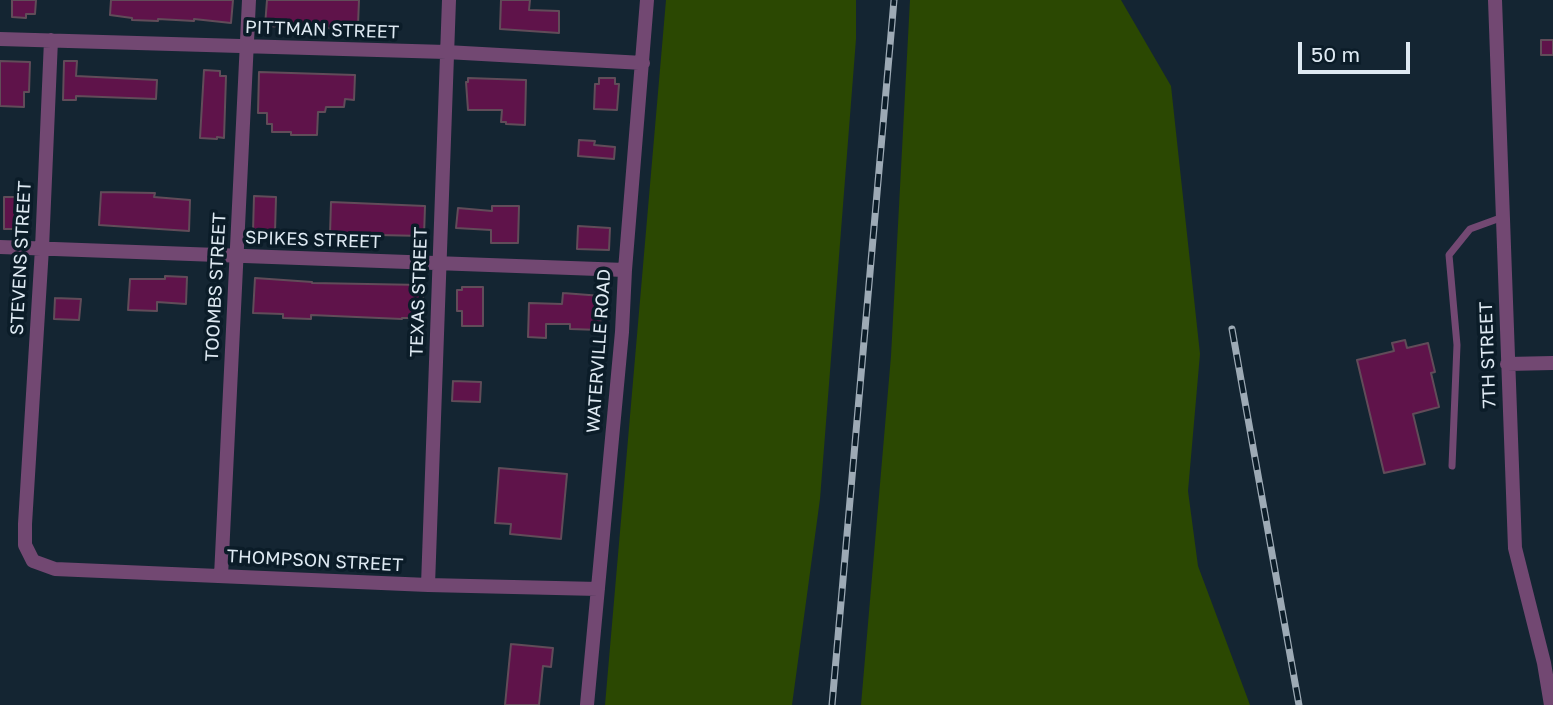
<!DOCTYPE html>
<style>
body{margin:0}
#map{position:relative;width:1553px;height:705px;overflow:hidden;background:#142532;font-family:"Golos Text",sans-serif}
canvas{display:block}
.scale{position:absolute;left:1298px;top:42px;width:112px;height:32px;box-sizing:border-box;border:4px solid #dee9f2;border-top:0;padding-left:9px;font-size:21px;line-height:24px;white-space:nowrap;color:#dee9f2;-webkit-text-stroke:5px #0b1c28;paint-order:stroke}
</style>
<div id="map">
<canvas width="1553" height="705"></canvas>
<div class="scale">50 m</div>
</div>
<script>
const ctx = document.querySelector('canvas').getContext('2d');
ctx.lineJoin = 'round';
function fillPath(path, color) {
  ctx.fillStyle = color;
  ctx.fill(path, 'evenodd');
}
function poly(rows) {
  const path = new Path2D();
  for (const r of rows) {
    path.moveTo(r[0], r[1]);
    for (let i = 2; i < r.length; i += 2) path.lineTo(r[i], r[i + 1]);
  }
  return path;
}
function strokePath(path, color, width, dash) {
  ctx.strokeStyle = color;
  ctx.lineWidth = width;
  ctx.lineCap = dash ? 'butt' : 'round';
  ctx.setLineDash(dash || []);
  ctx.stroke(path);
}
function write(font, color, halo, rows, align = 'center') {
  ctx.font = font + ' "Golos Text",sans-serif';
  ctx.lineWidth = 7;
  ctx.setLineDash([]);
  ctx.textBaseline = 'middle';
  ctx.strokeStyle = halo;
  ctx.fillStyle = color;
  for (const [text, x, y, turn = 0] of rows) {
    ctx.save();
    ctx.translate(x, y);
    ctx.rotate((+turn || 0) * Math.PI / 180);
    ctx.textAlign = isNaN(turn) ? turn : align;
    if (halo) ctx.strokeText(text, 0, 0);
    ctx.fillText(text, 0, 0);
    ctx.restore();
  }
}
fillPath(poly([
 [666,0,856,0,856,39,820,499,792,705,605,705],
 [910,0,1121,0,1171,86,1200,354,1188,491,1198,566,1250,705,861,705,891,356]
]), '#2b4802');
const building = poly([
 [12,0,36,0,35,14,26,14,26,18,12,17,12,0],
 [111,0,233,0,231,23,194,19,194,21,158,19,158,21,132,20,132,18,110,15,111,0],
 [267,0,359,0,358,25,354,25,353,30,290,25,290,27,265,26,267,0],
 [501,0,530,0,529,10,559,11,559,33,500,29,501,0],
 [1541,40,1553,40,1553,55,1541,55,1541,40],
 [0,61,30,62,29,92,24,92,24,107,0,106,0,61],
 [64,61,77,61,76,76,157,80,156,99,76,96,76,100,63,100,64,61],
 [204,70,220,71,220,76,226,76,224,138,217,137,217,139,200,138,204,70],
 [259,72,355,75,354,100,345,99,344,107,326,107,325,112,318,112,317,135,291,135,291,132,272,132,272,124,267,124,267,113,258,113,259,72],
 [468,78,526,80,525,125,506,124,506,122,501,122,502,110,468,110,466,82,468,82,468,78],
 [599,78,615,78,615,84,619,84,617,110,594,109,595,84,599,84,599,78],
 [579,140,595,141,594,145,615,147,614,159,578,156,579,140],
 [101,192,155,193,154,197,190,200,189,231,99,225,101,192],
 [254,196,276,197,275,232,253,232,254,196],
 [4,197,25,197,25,229,4,229,4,197],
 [331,202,425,206,424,236,330,234,331,202],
 [492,206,519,206,518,243,491,243,491,230,456,228,458,208,492,211,492,206],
 [578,226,610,228,609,250,577,249,578,226],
 [165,276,187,277,186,304,157,302,157,311,128,310,130,279,165,279,165,276],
 [255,278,312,282,312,283,423,285,423,318,402,318,402,319,311,315,311,319,283,318,283,314,253,313,255,278],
 [462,287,483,287,483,326,462,326,462,311,457,311,457,290,462,290,462,287],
 [563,293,602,296,600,330,570,329,570,324,546,324,546,338,528,337,529,303,562,304,563,293],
 [55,298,81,299,79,320,54,319,55,298],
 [1405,340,1407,348,1428,343,1435,372,1431,373,1439,407,1413,414,1425,464,1384,473,1357,360,1394,351,1392,343,1405,340],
 [453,381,481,382,480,402,452,401,453,381],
 [499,468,567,474,561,539,510,534,511,524,495,523,499,468],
 [511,644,553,648,551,667,543,666,539,705,505,705,511,644]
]);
fillPath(building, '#5f134a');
strokePath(building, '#614c59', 2);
strokePath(poly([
 [1452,466,1457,345,1449,255,1470,229,1503,217]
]), '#724872', 7);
strokePath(poly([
 [1495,0,1515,548,1544,663,1551,705],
 [0,39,446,52,643,63],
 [51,40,42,248,25,524,25,545,33,561,55,569,428,585,598,589],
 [0,247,625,270],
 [1507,364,1553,363],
 [221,576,249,0],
 [428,585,449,0],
 [587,705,622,332,625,270,647,0]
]), '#724872', 14);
const rail = poly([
 [1232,329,1299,705],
 [832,705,894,0]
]);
strokePath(rail, '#9daab5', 7);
strokePath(rail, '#0b1c28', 4.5, [13]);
write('18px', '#dee9f2', '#0b1c28', [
 ["PITTMAN STREET",322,30,2],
 ["SPIKES STREET",313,240,2],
 ["STEVENS STREET",21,258,-87],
 ["TOOMBS STREET",216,287,-87],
 ["TEXAS STREET",419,292,-88],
 ["WATERVILLE ROAD",599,351,-86],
 ["7TH STREET",1488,355,-92],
 ["THOMPSON STREET",315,561,3]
]);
</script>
